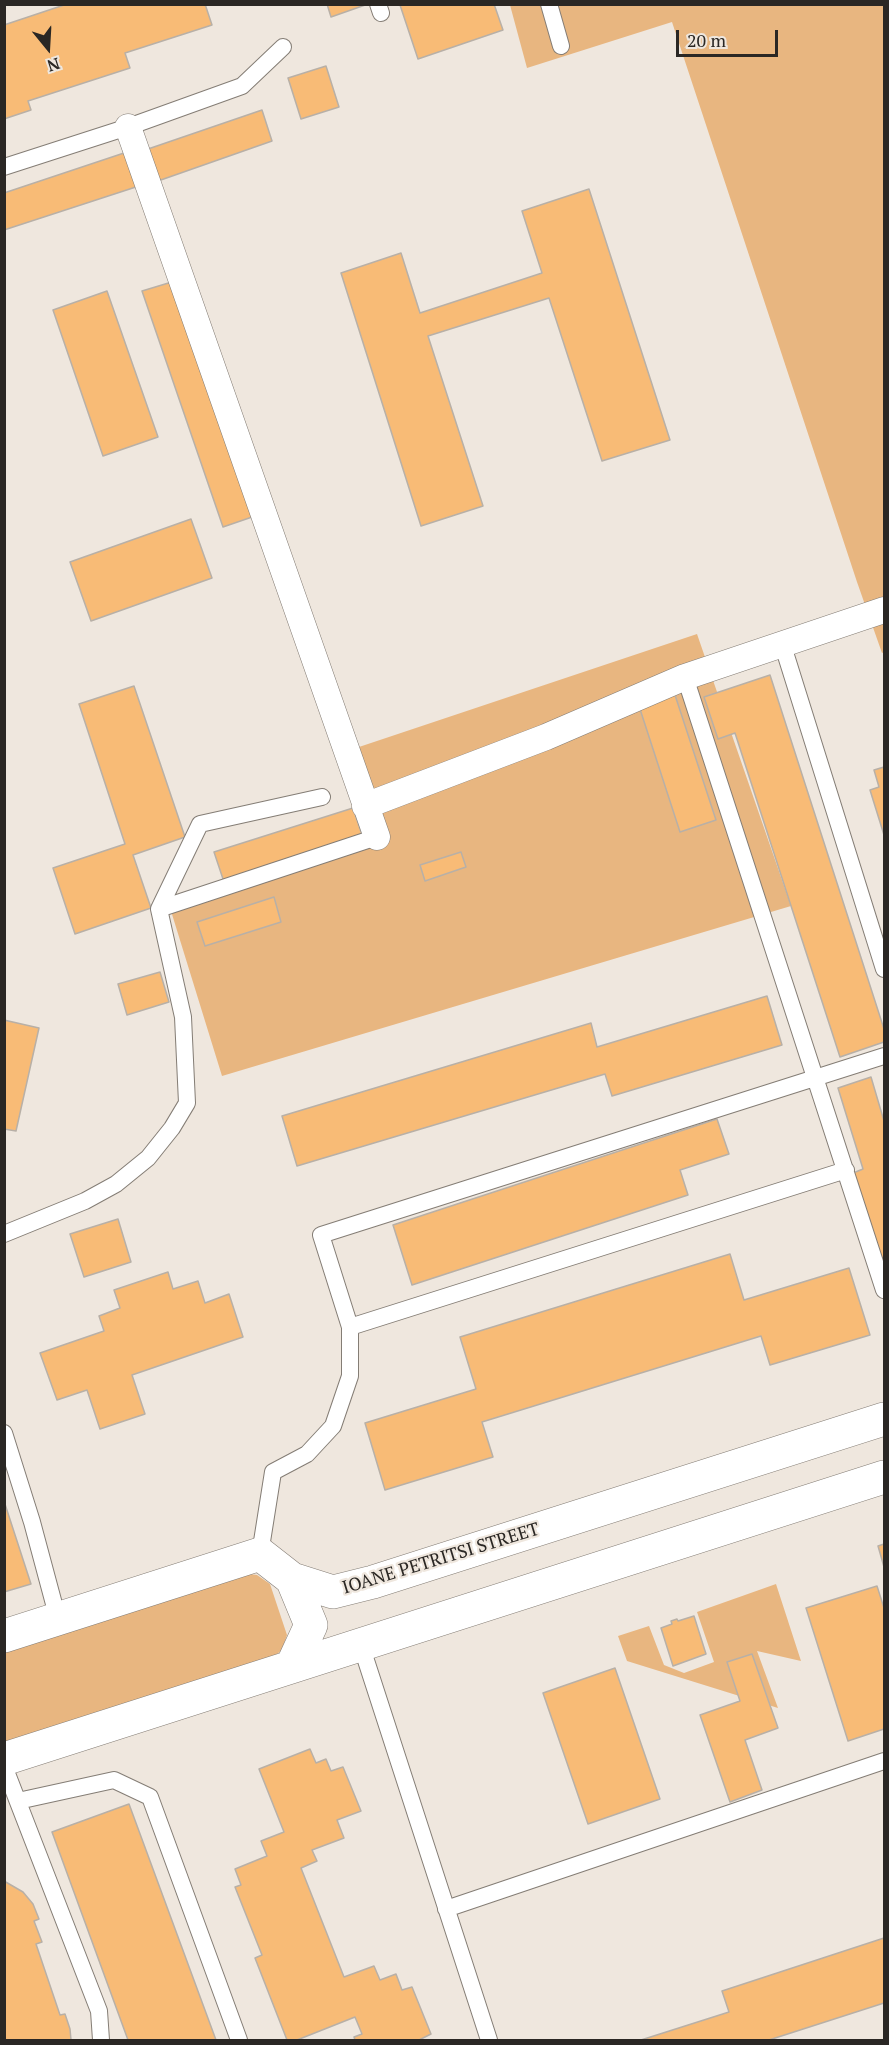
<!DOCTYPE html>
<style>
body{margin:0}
#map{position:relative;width:889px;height:2045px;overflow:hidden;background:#efe7de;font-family:"PT Serif",serif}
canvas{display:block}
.frame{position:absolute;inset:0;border:6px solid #2a2724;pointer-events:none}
.north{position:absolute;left:18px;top:18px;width:60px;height:60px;-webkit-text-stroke:4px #efe7de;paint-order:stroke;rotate:162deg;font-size:16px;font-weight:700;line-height:24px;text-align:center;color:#2a2724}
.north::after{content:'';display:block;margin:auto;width:21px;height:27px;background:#2a2724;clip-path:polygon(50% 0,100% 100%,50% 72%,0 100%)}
.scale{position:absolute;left:676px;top:30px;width:102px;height:27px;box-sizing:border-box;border:3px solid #2a2724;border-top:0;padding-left:8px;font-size:18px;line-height:21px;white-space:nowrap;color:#2a2724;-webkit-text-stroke:4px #efe7de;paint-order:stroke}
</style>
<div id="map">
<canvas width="889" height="2045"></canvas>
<div class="frame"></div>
<div class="north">N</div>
<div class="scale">20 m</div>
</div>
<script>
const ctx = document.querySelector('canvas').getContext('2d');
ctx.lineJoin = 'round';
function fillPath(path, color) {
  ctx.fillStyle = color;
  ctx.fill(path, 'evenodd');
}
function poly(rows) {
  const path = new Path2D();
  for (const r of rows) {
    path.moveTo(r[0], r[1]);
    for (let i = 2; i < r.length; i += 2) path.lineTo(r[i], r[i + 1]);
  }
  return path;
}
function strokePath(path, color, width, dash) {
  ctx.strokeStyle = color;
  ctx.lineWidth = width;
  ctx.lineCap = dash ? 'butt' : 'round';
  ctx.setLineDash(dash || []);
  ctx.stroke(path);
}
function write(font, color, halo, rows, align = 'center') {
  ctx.font = font + ' "PT Serif",serif';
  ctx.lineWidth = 4.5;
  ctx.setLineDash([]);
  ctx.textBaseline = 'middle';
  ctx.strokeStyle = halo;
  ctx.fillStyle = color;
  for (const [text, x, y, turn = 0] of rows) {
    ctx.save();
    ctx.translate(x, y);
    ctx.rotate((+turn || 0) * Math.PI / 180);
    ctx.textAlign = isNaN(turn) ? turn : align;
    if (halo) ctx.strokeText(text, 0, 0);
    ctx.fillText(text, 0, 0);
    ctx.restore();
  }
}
fillPath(poly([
 [510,5,884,5,884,652,882,653,857,582,672,22,527,68],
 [697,634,791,906,222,1076,171,911,386,843,353,749],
 [242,1573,257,1575,270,1584,287,1635,282,1650,272,1658,5,1744,4,1649],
 [776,1584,801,1661,757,1651,778,1708,627,1661,618,1636,649,1626,664,1665,684,1673,714,1662,697,1612]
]), '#e8b680');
const building = poly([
 [67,4,205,4,212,25,125,53,130,68,28,101,31,110,4,119,4,25,67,4],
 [327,4,368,4,331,17,327,4],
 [494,4,503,30,418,59,400,5,494,4],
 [326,66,339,107,301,119,288,78,326,66],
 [262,110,272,141,158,181,148,149,262,110],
 [130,151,142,185,4,230,4,193,130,151],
 [589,189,670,440,602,461,549,298,428,336,483,506,421,526,341,273,401,253,420,313,542,273,522,211,589,189],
 [175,281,255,516,223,527,142,291,175,281],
 [107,291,158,437,103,456,53,310,107,291],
 [191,519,212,578,91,621,70,562,191,519],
 [770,675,884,1029,884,1042,840,1057,735,733,718,739,704,697,770,675],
 [134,686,185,837,133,855,151,908,75,934,53,868,125,844,79,704,134,686],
 [675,695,716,820,680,832,639,706,675,695],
 [884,767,884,835,870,790,879,787,874,770,884,767],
 [353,808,363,838,224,882,214,852,353,808],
 [461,852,466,867,425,881,420,865,461,852],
 [274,897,281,922,205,946,197,922,274,897],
 [160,972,169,1002,127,1015,118,984,160,972],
 [767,996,782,1045,612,1096,605,1074,297,1166,282,1116,591,1023,597,1047,767,996],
 [4,1020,39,1028,16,1131,4,1129,4,1020],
 [871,1077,884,1121,884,1275,853,1173,863,1169,838,1088,871,1077],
 [717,1119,729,1154,680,1170,688,1195,412,1285,393,1225,717,1119],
 [118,1219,131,1262,84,1277,70,1234,118,1219],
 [730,1254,744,1300,849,1268,870,1335,770,1365,761,1336,482,1422,493,1457,385,1490,365,1423,476,1389,460,1337,730,1254],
 [168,1272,173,1289,198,1281,205,1303,229,1294,243,1337,132,1375,145,1414,100,1429,87,1390,57,1400,40,1353,104,1331,99,1316,120,1308,114,1290,168,1272],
 [4,1501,31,1584,4,1592,4,1501],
 [884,1544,884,1567,878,1546,884,1544],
 [877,1586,884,1608,884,1729,848,1741,806,1608,877,1586],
 [694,1616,706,1654,673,1666,661,1628,672,1624,671,1621,677,1619,678,1621,694,1616],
 [752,1654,778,1728,745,1740,762,1790,730,1802,700,1715,740,1701,727,1662,752,1654],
 [615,1668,660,1799,588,1824,543,1693,615,1668],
 [310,1749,316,1763,326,1759,331,1771,343,1767,361,1811,337,1820,344,1838,312,1850,317,1861,301,1868,344,1977,374,1966,380,1980,396,1974,402,1990,412,1987,431,2034,419,2040,355,2040,354,2037,362,2034,355,2017,297,2040,287,2040,255,1958,262,1955,235,1887,241,1885,235,1869,267,1856,261,1841,284,1832,259,1769,310,1749],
 [129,1804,216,2040,128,2040,52,1832,129,1804],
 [4,1881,23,1892,33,1904,39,1919,34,1921,42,1942,36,1944,60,2015,65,2014,70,2029,71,2040,4,2040,4,1881],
 [884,1938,884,2003,769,2040,641,2040,729,2012,722,1991,884,1938]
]);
fillPath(building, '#f8bb76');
strokePath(building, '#b8b0a7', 1.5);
const service = poly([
 [378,4,381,13],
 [549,4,561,46],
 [4,167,128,127,242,86,283,47],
 [783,646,884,969],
 [685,677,884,1290],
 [159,909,377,837],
 [4,1234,85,1201,116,1184,148,1158,172,1128,187,1103,183,1017,159,909,200,824,322,797],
 [350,1327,846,1170],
 [4,1433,32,1522,58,1619],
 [260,1554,273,1472,307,1454,333,1426,350,1376,350,1327,321,1235,884,1056],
 [361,1645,489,2040],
 [4,1766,99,2011,101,2040],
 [18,1801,114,1780,150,1797,239,2040],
 [446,1909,884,1761]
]);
const pedestrian = poly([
 [128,127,377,837],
 [365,806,546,737,685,677,884,610]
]);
const tertiary = poly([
 [292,1579,311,1625,292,1666],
 [4,1636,260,1554,292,1579,333,1592,373,1582,884,1419],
 [4,1759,884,1477]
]);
strokePath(service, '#847d75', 18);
strokePath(pedestrian, '#847d75', 27);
strokePath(tertiary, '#847d75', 34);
strokePath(service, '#fff', 16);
strokePath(pedestrian, '#fff', 26);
strokePath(tertiary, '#fff', 33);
write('18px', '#2a2724', '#efe7de', [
 ["IOANE PETRITSI STREET",441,1559,-17]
]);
</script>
